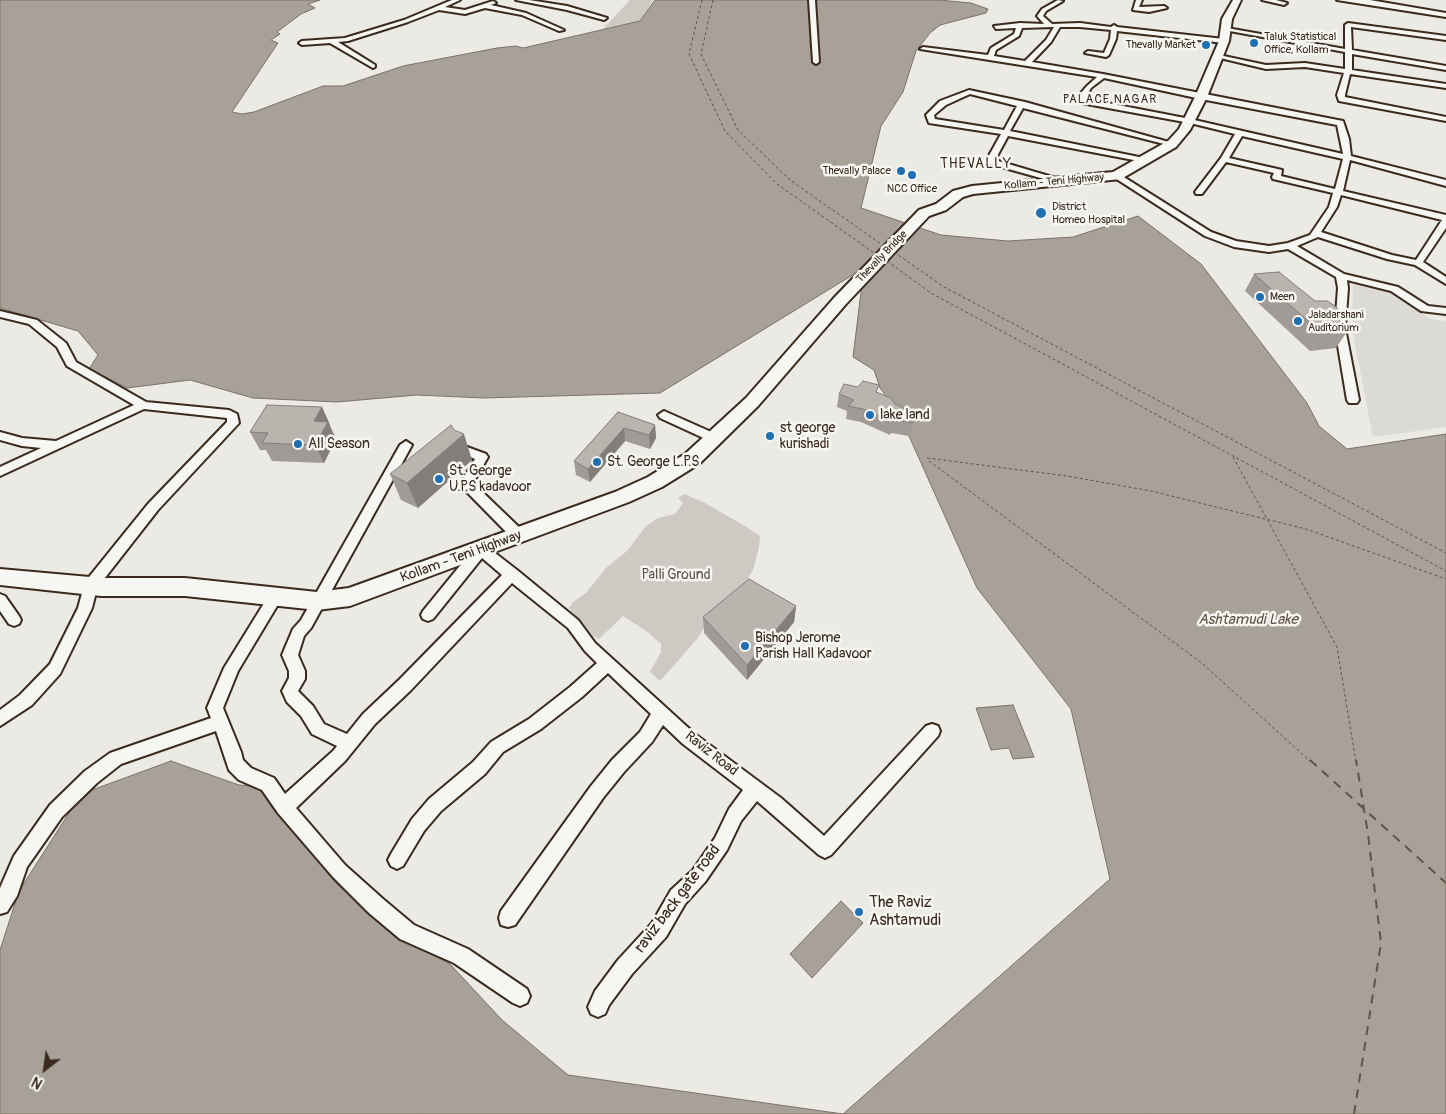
<!DOCTYPE html>
<style>
body{margin:0}
#map{position:relative;width:1446px;height:1114px;overflow:hidden;background:#ebeae5;font-family:Pangolin,sans-serif}
canvas{display:block}
.north{position:absolute;left:20px;top:1044px;width:50px;height:50px;-webkit-text-stroke:4px #f6f6f2;paint-order:stroke;rotate:210deg;font-size:14px;font-weight:700;line-height:20px;text-align:center;color:#3b2a1e}
.north::after{content:'';display:block;margin:auto;width:18px;height:22px;background:#3b2a1e;clip-path:polygon(50% 0,100% 100%,50% 72%,0 100%)}
</style>
<div id="map">
<canvas width="1446" height="1114"></canvas>
<div class="north">N</div>
</div>
<script>
const ctx = document.querySelector('canvas').getContext('2d');
ctx.lineJoin = 'round';
function fillPath(path, color) {
  ctx.fillStyle = color;
  ctx.fill(path, 'evenodd');
}
function poly(rows) {
  const path = new Path2D();
  for (const r of rows) {
    path.moveTo(r[0], r[1]);
    for (let i = 2; i < r.length; i += 2) path.lineTo(r[i], r[i + 1]);
  }
  return path;
}
function strokePath(path, color, width, dash) {
  ctx.strokeStyle = color;
  ctx.lineWidth = width;
  ctx.lineCap = dash ? 'butt' : 'round';
  ctx.setLineDash(dash || []);
  ctx.stroke(path);
}
function write(font, color, halo, rows, align = 'center') {
  ctx.font = font + ' Pangolin,sans-serif';
  ctx.lineWidth = 5;
  ctx.setLineDash([]);
  ctx.textBaseline = 'middle';
  ctx.strokeStyle = halo;
  ctx.fillStyle = color;
  for (const [text, x, y, turn = 0] of rows) {
    ctx.save();
    ctx.translate(x, y);
    ctx.rotate((+turn || 0) * Math.PI / 180);
    ctx.textAlign = isNaN(turn) ? turn : align;
    if (halo) ctx.strokeText(text, 0, 0);
    ctx.fillText(text, 0, 0);
    ctx.restore();
  }
}
fillPath(poly([
 [1353,284,1387,292,1430,319,1446,321,1446,427,1373,437,1352,329]
]), '#dcdad4');
fillPath(poly([
 [630,0,653,0,641,21,602,30],
 [684,494,705,503,748,528,760,536,759,547,753,570,740,592,724,599,724,606,707,622,698,638,660,681,650,672,661,652,661,644,649,633,623,616,599,639,593,636,569,608,573,602,586,593,606,568,628,550,646,526,658,518,675,514,683,503,678,498]
]), '#cdcac4');
const water = poly([
 [0,0,320,0,308,4,315,8,301,14,277,32,280,34,271,40,278,43,232,112,242,114,254,112,323,86,343,86,403,66,497,48,516,46,523,48,640,21,655,0,939,0,971,3,988,9,986,13,940,25,930,33,916,51,903,92,881,126,861,208,941,235,1008,241,1073,237,1138,216,1201,264,1307,403,1319,426,1347,449,1446,434,1446,1114,843,1114,1110,879,1071,709,977,588,909,436,908,425,880,388,874,370,853,357,864,268,660,393,484,398,417,395,337,402,253,398,190,380,127,388,89,369,98,355,78,331,0,308,0,0],
 [1013,705,1034,757,1013,759,1009,748,991,750,976,708,1013,705],
 [171,761,239,785,264,787,338,885,404,939,450,964,502,1020,568,1075,843,1114,0,1114,0,950,19,891,81,794,171,761],
 [841,901,863,923,812,978,790,954,841,901]
]);
fillPath(water, '#a8a198');
strokePath(water, '#7c7167', 1);
strokePath(poly([
 [702,0,689,54,725,131,777,184,877,255],
 [713,0,701,54,738,130,790,180,884,246],
 [894,252,944,287,1446,553],
 [887,261,931,293,1446,571],
 [1233,457,1337,647,1356,762],
 [927,458,1067,476,1151,491,1306,529,1446,579],
 [929,461,1203,664,1311,762]
]), '#615449', 1, [3, 2.5]);
strokePath(poly([
 [1310,760,1446,883],
 [1354,1114,1381,943,1368,834,1356,760]
]), '#615449', 2, [9, 7]);
const street = poly([
 [452,0,460,0,445,7,465,10,493,1,496,3,491,5,526,13,564,30,559,31,522,15,485,8,465,14,439,10,408,22,348,41,338,42,375,65,375,67,373,68,330,43,302,45,299,43,302,41,345,38,404,20,452,0],
 [516,0,529,0,567,6,607,18,604,20,567,10,516,0],
 [809,0,815,0,819,62,816,64,813,62,809,0],
 [1058,0,1063,1,1046,11,1043,16,1052,24,1080,23,1111,27,1114,25,1117,27,1224,39,1227,41,1224,43,1117,31,1116,39,1109,55,1106,57,1085,53,1088,51,1104,53,1110,39,1111,30,1080,27,1060,27,1051,42,1032,62,1103,74,1343,121,1349,139,1351,156,1446,180,1446,186,1350,160,1343,191,1446,215,1446,228,1423,262,1446,277,1446,284,1415,265,1387,259,1318,237,1297,246,1344,274,1398,287,1428,306,1446,308,1446,314,1421,311,1391,291,1347,280,1348,288,1345,328,1359,400,1357,403,1349,403,1347,400,1335,328,1338,288,1336,277,1288,249,1269,252,1234,247,1205,236,1112,176,1119,174,1211,232,1236,241,1269,246,1288,243,1310,235,1329,207,1333,193,1273,179,1272,177,1274,173,1226,162,1202,194,1196,194,1195,192,1221,158,1235,134,1190,123,1081,103,1079,95,1087,86,1097,77,920,49,923,47,988,55,991,48,1014,34,1016,28,996,29,994,26,1020,23,1044,24,1037,16,1042,9,1058,0],
 [1054,27,1046,40,1025,61,994,56,996,50,1019,36,1022,28,1054,27],
 [1104,78,1201,99,1337,125,1343,154,1190,119,1087,99,1087,95,1091,88,1104,78],
 [1242,136,1343,159,1335,189,1281,176,1282,170,1229,158,1242,136],
 [1341,195,1442,220,1416,260,1392,255,1321,232,1337,207,1341,195],
 [1136,0,1142,0,1139,7,1164,6,1167,8,1149,12,1133,10,1136,0],
 [1262,0,1276,0,1287,3,1284,5,1262,0],
 [1337,0,1370,0,1446,13,1446,17,1337,0],
 [1348,23,1446,36,1446,40,1351,27,1352,50,1446,66,1446,70,1352,54,1352,70,1446,84,1446,88,1350,74,1345,95,1345,97,1446,117,1446,121,1339,101,1337,95,1344,73,1305,67,1266,69,1216,57,1219,55,1266,65,1305,63,1345,69,1345,52,1224,30,1227,28,1345,49,1345,25,1348,23],
 [969,90,1025,102,1176,144,1172,146,1023,108,1010,131,1144,158,1148,160,1144,162,1008,136,995,160,1069,182,1062,184,987,163,986,161,1001,134,929,123,926,115,940,101,969,90],
 [970,94,1017,106,1004,130,935,119,934,115,946,105,970,94],
 [0,311,37,320,66,343,76,362,146,402,229,410,237,414,239,423,158,510,97,588,92,608,60,674,32,705,0,726,0,710,20,695,50,664,78,608,85,582,148,504,227,422,227,418,144,409,0,476,0,467,41,448,22,446,0,440,0,432,22,438,56,441,134,405,67,366,57,347,29,324,0,317,0,311],
 [664,411,718,435,720,438,714,442,710,441,660,418,658,415,664,411],
 [406,441,412,445,311,628,304,636,298,655,305,671,305,679,298,691,313,706,324,724,347,734,363,714,399,680,502,575,482,558,433,619,428,621,423,619,421,615,423,611,476,546,481,545,486,546,517,570,578,620,595,643,695,734,781,798,824,836,926,726,932,724,938,726,940,731,938,736,831,855,825,858,819,855,757,801,741,821,727,850,705,882,685,904,666,937,632,974,609,1005,605,1014,598,1017,591,1014,588,1007,595,991,618,960,652,923,671,890,693,870,715,838,729,809,743,790,683,744,663,725,652,742,624,772,603,798,515,925,508,927,501,925,499,918,501,911,591,786,612,760,640,732,651,714,608,673,582,697,541,729,503,752,485,774,441,811,424,831,403,866,397,869,391,866,388,860,391,854,412,819,429,799,473,762,491,742,529,719,570,687,597,663,585,651,568,628,512,583,411,690,375,724,345,761,296,808,345,865,383,899,414,925,468,949,527,989,530,996,527,1003,520,1006,513,1003,454,963,400,939,369,913,333,877,278,813,262,790,239,780,229,770,216,731,121,764,97,783,62,817,27,867,17,896,7,912,0,914,0,888,14,856,50,805,85,771,110,753,211,718,207,708,224,668,271,592,276,590,281,592,283,596,238,671,223,708,241,752,243,760,251,768,274,778,285,794,333,751,337,746,312,734,301,716,287,702,282,691,289,678,289,671,282,655,293,629,301,620,400,445,406,441],
 [467,447,486,454,488,457,473,483,524,532,526,536,524,540,514,540,462,487,460,484,475,459,463,454,461,451,467,447],
 [0,594,5,596,19,616,21,620,19,624,14,626,9,624,0,611,0,594]
]);
const primary = poly([
 [1233,0,1241,0,1232,19,1229,41,1207,97,1190,130,1176,147,1121,179,973,194,963,197,946,210,929,216,846,304,758,406,699,464,662,487,629,502,350,606,317,610,185,596,101,596,0,585,0,569,101,578,185,578,317,592,349,588,615,492,648,477,685,454,746,398,834,298,919,210,936,204,953,191,972,186,1113,172,1168,141,1179,129,1195,97,1219,41,1222,19,1233,0]
]);
strokePath(street, '#3b2a1e', 4);
strokePath(primary, '#3b2a1e', 4);
fillPath(street, '#f6f6f2');
fillPath(primary, '#f6f6f2');
fillPath(poly([
 [1254,274,1338,319,1348,330,1336,348,1310,351,1245,291],
 [877,393,895,404,911,412,909,420,913,423,909,436,891,433,890,435,861,422,846,419,847,411,837,407,839,394],
 [322,407,330,425,330,426,336,439,324,463,272,461,266,450,260,450,250,432],
 [618,412,655,425,656,438,650,449,625,441,590,482,576,475,574,461],
 [472,460,418,508,401,500,390,474],
 [796,606,794,622,747,680,704,633,703,617]
]), '#a09b96');
fillPath(poly([
 [1342,314,1330,331,1334,315],
 [322,407,330,425,330,426,336,439,324,463,315,445,314,421],
 [911,412,908,422,904,415],
 [655,425,656,438,650,449,649,435],
 [624,428,625,441,590,482,588,469],
 [464,434,472,460,418,508,407,483],
 [796,606,794,622,747,680,747,665]
]), '#827e7a');
const building = poly([
 [1279,272,1315,301,1327,301,1335,306,1342,314,1334,315,1348,330,1322,333,1254,274,1279,272],
 [863,381,879,385,876,392,891,398,895,404,911,412,904,415,913,423,894,420,893,422,863,409,848,406,854,400,839,394,844,384,858,387,863,381],
 [267,405,322,407,314,421,328,422,315,445,262,443,268,433,250,432,267,405],
 [618,412,655,425,649,435,624,428,588,469,574,461,618,412],
 [451,425,454,430,464,434,407,483,390,474,451,425],
 [749,579,796,606,747,665,703,617,749,579]
]);
fillPath(building, '#bab4ae');
strokePath(building, '#827e7a', 1);
for (const [x, y, r, color] of [
 [1254,43,5,"#1f6fb2"],
 [1206,45,5,"#1f6fb2"],
 [901,171,5,"#1f6fb2"],
 [912,175,5,"#1f6fb2"],
 [1041,213,6,"#1f6fb2"],
 [1260,297,5,"#1f6fb2"],
 [1298,321,5,"#1f6fb2"],
 [870,415,5,"#1f6fb2"],
 [770,436,5,"#1f6fb2"],
 [298,444,5,"#1f6fb2"],
 [597,462,5,"#1f6fb2"],
 [439,479,5,"#1f6fb2"],
 [745,646,5,"#1f6fb2"],
 [859,912,5,"#1f6fb2"]
]) {
  const dot = new Path2D();
  dot.arc(x, y, r, 0, 2 * Math.PI);
  ctx.fillStyle = color;
  ctx.fill(dot);
  strokePath(dot, '#f6f6f2', 2);
}
write('11px', '#3b2a1e', '#f6f6f2', [
 ["Taluk Statistical",1264,37],
 ["Office, Kollam",1264,50],
 ["Thevally Market",1196,45,"right"],
 ["Thevally Palace",891,171,"right"],
 ["NCC Office",912,189,"center"],
 ["District",1052,207],
 ["Homeo Hospital",1052,220],
 ["Meen",1270,297],
 ["Jaladarshani",1308,315],
 ["Auditorium",1308,328]
], 'left');
write('11px', '#3b2a1e', '#f6f6f2', [
 ["Kollam - Teni Highway",1054,182,-5],
 ["Thevally Bridge",882,257,-46]
]);
ctx.letterSpacing = '1px';
write('12px', '#3b2a1e', '#f6f6f2', [
 ["PALACE NAGAR",1110,100]
]);
ctx.letterSpacing = '0px';
ctx.letterSpacing = '1px';
write('14px', '#3b2a1e', '#f6f6f2', [
 ["THEVALLY",976,164]
]);
ctx.letterSpacing = '0px';
write('14px', '#3b2a1e', '#f6f6f2', [
 ["lake land",880,415],
 ["st george",780,428],
 ["kurishadi",780,444],
 ["All Season",308,444],
 ["St. George L.P.S",607,462],
 ["St. George",449,471],
 ["U.P.S kadavoor",449,487],
 ["Bishop Jerome",755,638],
 ["Parish Hall Kadavoor",755,654]
], 'left');
write('14px', '#3b2a1e', '#f6f6f2', [
 ["Kollam - Teni Highway",461,557,-20],
 ["Raviz Road",711,754,38]
]);
write('14px', '#605248', '#f6f6f2', [
 ["Palli Ground",676,575]
]);
write('italic 15px', '#615449', '#f6f6f2', [
 ["Ashtamudi Lake",1248,620]
]);
write('16px', '#3b2a1e', '#f6f6f2', [
 ["raviz back gate road",678,899,-53]
]);
write('16px', '#3b2a1e', '#f6f6f2', [
 ["The Raviz",869,903],
 ["Ashtamudi",869,921]
], 'left');
</script>
